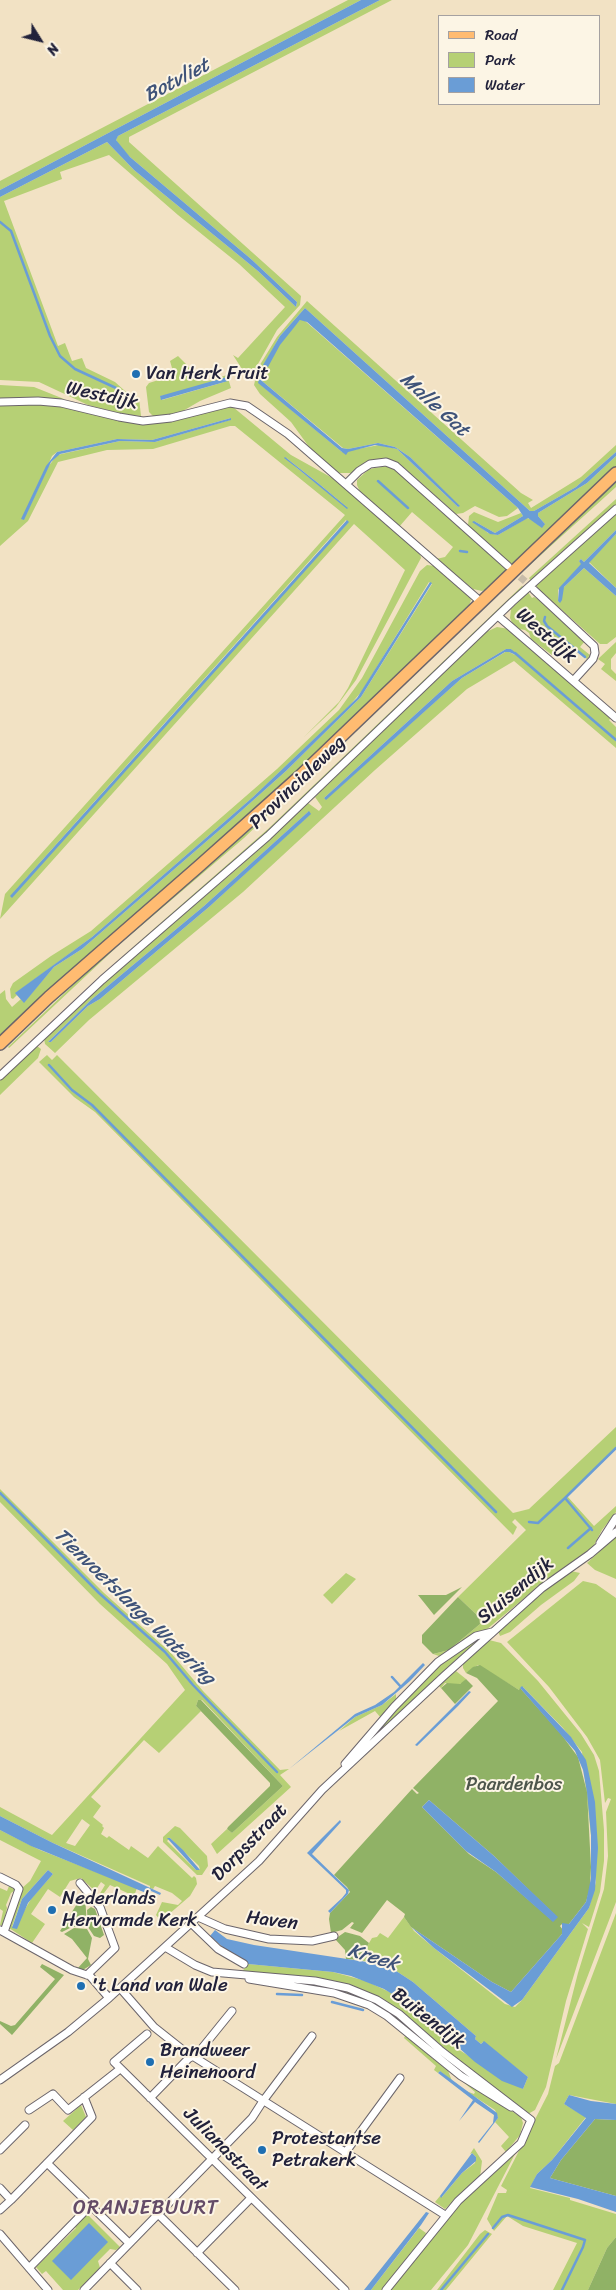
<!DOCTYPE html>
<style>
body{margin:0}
#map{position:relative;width:616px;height:2290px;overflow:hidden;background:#f2e2c4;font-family:Sriracha,sans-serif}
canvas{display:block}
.legend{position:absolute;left:438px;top:15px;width:162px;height:90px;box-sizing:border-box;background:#fcf5e5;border:1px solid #a5a1a1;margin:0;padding:6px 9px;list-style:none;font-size:15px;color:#22223b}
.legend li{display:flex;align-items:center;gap:10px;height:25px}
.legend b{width:25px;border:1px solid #a5a1a1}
.north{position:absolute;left:15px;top:15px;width:50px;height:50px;-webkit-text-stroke:4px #fcf5e5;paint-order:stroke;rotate:126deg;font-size:14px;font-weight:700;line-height:20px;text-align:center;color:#22223b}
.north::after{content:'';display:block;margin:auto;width:18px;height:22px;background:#22223b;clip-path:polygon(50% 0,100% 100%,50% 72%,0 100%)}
</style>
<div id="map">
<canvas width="616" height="2290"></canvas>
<ul class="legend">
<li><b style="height:6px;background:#ffbb71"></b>Road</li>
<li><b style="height:14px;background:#b6d075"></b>Park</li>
<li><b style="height:14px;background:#6a9dd6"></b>Water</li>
</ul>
<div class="north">N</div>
</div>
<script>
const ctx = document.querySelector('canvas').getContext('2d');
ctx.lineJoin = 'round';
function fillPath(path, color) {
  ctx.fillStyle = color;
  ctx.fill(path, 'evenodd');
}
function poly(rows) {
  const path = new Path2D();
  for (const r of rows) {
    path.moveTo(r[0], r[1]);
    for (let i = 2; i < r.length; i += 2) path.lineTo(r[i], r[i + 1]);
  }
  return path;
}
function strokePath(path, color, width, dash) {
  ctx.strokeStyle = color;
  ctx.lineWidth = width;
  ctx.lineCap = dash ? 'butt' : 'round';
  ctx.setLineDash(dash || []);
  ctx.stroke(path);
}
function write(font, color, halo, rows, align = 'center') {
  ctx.font = font + ' Sriracha,sans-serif';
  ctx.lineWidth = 4;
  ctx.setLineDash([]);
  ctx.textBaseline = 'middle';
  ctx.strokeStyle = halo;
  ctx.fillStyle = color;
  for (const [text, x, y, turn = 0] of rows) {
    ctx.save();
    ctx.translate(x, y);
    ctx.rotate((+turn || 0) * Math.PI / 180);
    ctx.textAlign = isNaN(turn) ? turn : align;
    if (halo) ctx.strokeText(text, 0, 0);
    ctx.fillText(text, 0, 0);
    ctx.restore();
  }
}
fillPath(poly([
 [348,0,361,0,0,190,0,181],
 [380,0,392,0,129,137,129,142,301,296,300,305,277,330,249,380,233,355,238,358,285,307,239,264,178,215,109,155,60,172,62,179,4,201,58,346,65,343,72,361,82,358,86,368,115,382,125,391,139,398,141,416,122,414,88,405,39,382,0,380,0,197,107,142,134,170,258,271,296,307,297,302,251,259,130,157,117,144,116,139,118,136],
 [307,301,521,493,533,500,528,503,531,508,581,477,616,445,616,452,576,487,534,511,530,511,305,308,280,336,264,365,289,332,300,320,304,320,518,508,507,516,499,517,475,506,463,513,456,514,402,466,390,460,374,459,364,463,352,473,338,473,312,451,291,422,260,394,254,385,258,368,277,337],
 [261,370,264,372,262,381,343,448,348,449,378,443,395,447,410,457,459,506,458,507,397,449,379,445,342,452,260,384],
 [178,356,203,381,208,381,227,375,231,388,200,401,176,415,154,417,149,412,146,387,149,383,174,375,170,361],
 [228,381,162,400,160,396,161,396],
 [0,385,34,387,64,399,0,400],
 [39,404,58,406,140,423,154,423,175,421,222,407,233,407,291,455,336,480,420,553,421,558,356,680,336,707,304,737,339,702,348,688,405,570,354,524,0,919,5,894,345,515,235,426,230,426,153,449,107,450,58,462,28,521,0,546,0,405],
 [231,418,230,420,155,442,120,441,57,455,48,467,24,519,52,456,57,452,117,439,152,440],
 [285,457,318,483,348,508,297,468],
 [346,520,348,522,10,896],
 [616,456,616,468,512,565,468,525,469,516,474,512,498,522,521,513,523,516,495,533,474,521,488,533,498,535,527,518,545,524,538,516,538,513,587,483],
 [387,466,397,470,424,494,435,507,451,519,507,570,487,589,482,591,473,589,436,559,445,557,453,547,412,512,399,527,361,494,357,485,357,480,369,469],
 [616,480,616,487,522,572,521,571],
 [616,499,616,505,531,581,529,578],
 [616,514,616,530,584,562,581,559,579,561,582,564,558,590,558,601,560,602,563,588,584,568,616,596,616,637,607,644,600,644,537,588,537,585],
 [616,534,616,588,589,562],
 [427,565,435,566,469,595,471,600,469,606,330,741,0,1038,0,994,5,990,6,999,12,1007,21,999,24,1002,54,967,82,949,230,821,286,771,361,697,432,584,429,582,362,691,350,705,253,797,92,937,16,993,17,995,13,999,11,998,10,989,13,983,51,956,91,931,277,769,339,710,362,678,420,571],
 [514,578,244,838,121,943,9,1048,8,1047,109,951,265,815],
 [522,586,524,588,268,831,109,968,268,829],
 [528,592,532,598,534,597,541,601,585,641,580,647,590,655,587,659,565,641,552,655,531,639,529,633,525,630,519,629,513,625,510,618,511,609],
 [497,627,509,629,611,718,609,720,616,727,616,748,514,661,467,689,375,770,243,892,89,1020,55,1053,45,1044,44,1038,94,991,238,868,308,803,319,811,322,807,315,797,486,632],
 [506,649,511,649,515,655,507,651,462,678,326,799,324,798,452,681],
 [308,812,310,814,209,907,100,999,88,1006,51,1042,48,1042,91,1000,204,906],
 [616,642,616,653,611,659,611,669,616,674,616,681,601,669,605,664,598,659],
 [37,1046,41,1049,38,1058,0,1095,0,1080],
 [47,1055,52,1060,57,1055,513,1513,529,1509,616,1427,616,1449,567,1496,594,1526,616,1506,616,1512,602,1530,593,1547,545,1581,486,1630,442,1657,433,1654,449,1650,480,1624,479,1617,458,1597,526,1530,515,1519,512,1522,517,1527,513,1535,95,1112,74,1097,39,1062],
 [0,1489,104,1593,171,1653,203,1691,280,1770,289,1769,280,1775,291,1787,217,1854,211,1844,227,1829,232,1833,283,1786,202,1700,198,1700,196,1706,201,1711,159,1753,144,1740,91,1797,101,1806,93,1817,103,1825,102,1826,104,1828,101,1834,107,1838,109,1836,129,1850,131,1846,148,1858,158,1846,192,1878,194,1876,196,1878,197,1884,190,1896,161,1921,156,1915,162,1902,178,1905,182,1901,172,1893,155,1886,153,1889,150,1888,150,1886,53,1843,0,1816,0,1807,52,1835,185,1690,167,1664,100,1604,0,1502],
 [82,1819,90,1825,75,1846,66,1843],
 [616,1536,616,1579,595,1570,587,1563],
 [571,1571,580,1573,574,1581,541,1605,510,1632,500,1636,498,1631,544,1590],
 [346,1573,356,1579,332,1604,323,1595],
 [583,1581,596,1584,616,1598,616,1902,556,2059,578,1973,604,1889,608,1856,606,1812,611,1799,608,1798,605,1803,600,1760,587,1737,549,1687,507,1642],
 [479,1638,479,1640,356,1756,379,1726,435,1666],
 [489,1640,501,1643,538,1681,581,1734,594,1755,599,1771,604,1830,604,1861,600,1892,589,1927,582,1923,588,1929,566,2001,546,2087,535,2110,528,2114,478,2078,401,2014,345,1986,240,1974,248,1964,333,1972,366,1981,398,1996,456,2048,523,2089,528,2077,483,2042,481,2044,475,2039,476,2036,413,1982,387,1965,359,1960,372,1938,377,1937,380,1933,388,1938,404,1917,414,1931,434,1948,505,2004,515,2007,522,2000,589,1908,596,1882,582,1752,563,1728,523,1687,519,1690,478,1665,466,1673,463,1668,463,1664],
 [456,1671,466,1679,463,1683,456,1685,445,1683,441,1688,438,1685],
 [396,1694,396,1699,381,1718,375,1711,339,1731,355,1717,382,1705],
 [175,1826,180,1828,207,1856,208,1866,202,1875,197,1875,163,1842,163,1837],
 [170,1838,199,1866,200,1870,196,1870,167,1841],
 [0,1830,40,1850,137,1888,134,1896,110,1885,101,1897,99,1895,105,1885,101,1882,95,1891,81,1878,70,1881,60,1897,48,1889,31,1914,45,1924,32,1943,9,1928,21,1889,30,1881,41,1861,0,1840],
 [48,1870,53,1874,31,1899,20,1918,12,1927,22,1899],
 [9,1886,14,1888,14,1891,11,1893,6,1905,7,1908,3,1926,0,1925,3,1911,0,1909,0,1888,7,1891],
 [616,1913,616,2104,569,2095,564,2104,586,2117,552,2160,537,2174,530,2188,570,2198,570,2200,616,2214,616,2237,607,2248,588,2290,553,2290,577,2243,523,2226,507,2216,494,2231,487,2219,498,2193,506,2193,507,2190,501,2186,548,2094,555,2066,559,2063],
 [261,1981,302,1981,342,1988,387,2007,476,2079,479,2086,367,2002],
 [406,2034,433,2059,436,2058,447,2068,452,2081,440,2071,438,2073,434,2070,436,2066,404,2038],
 [455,2075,521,2117,523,2123,520,2135,506,2152,501,2146,509,2137,495,2122,498,2118,495,2110,466,2091,474,2094,475,2092],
 [81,2105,86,2117,73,2130,63,2121],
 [474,2148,482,2161,480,2177,445,2209,435,2202,440,2196,442,2197,462,2173,475,2163,476,2157,472,2153,470,2154],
 [516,2152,468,2245,431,2290,389,2290,463,2198],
 [87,2214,120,2247,116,2250,110,2249,98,2261,100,2268,78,2290,63,2290,46,2271,42,2274,36,2267,76,2228,74,2226],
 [419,2228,426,2233,424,2238,383,2290,371,2290],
 [485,2230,492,2234,446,2290,437,2290,480,2234]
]), '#b6d075');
fillPath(poly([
 [462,1587,434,1615,418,1595,446,1595],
 [458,1597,479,1617,480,1624,449,1650,433,1654,422,1643,422,1635],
 [480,1665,519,1690,520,1688,561,1734,578,1757,587,1792,591,1867,590,1888,586,1902,569,1924,562,1924,560,1926,563,1930,562,1934,511,1992,492,1982,411,1927,404,1917,405,1914,387,1900,362,1933,350,1928,354,1923,352,1922,342,1930,331,1933,329,1919,330,1913,350,1892,347,1887,334,1875,412,1789,417,1794,419,1793,413,1788,498,1701,477,1678,466,1673,473,1667],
 [429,1800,494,1856,557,1917,553,1921,496,1872,469,1854,422,1807],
 [466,1679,473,1686,455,1704,441,1688,447,1683,460,1684],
 [198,1700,201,1700,283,1786,232,1833,227,1829,228,1827,270,1786,270,1783,196,1706],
 [82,1893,85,1896,87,1926,72,1927,62,1932,60,1931,80,1899,78,1898],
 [91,1907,95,1909,103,1932,104,1935,100,1938,94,1936,88,1927,87,1910],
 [74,1928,87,1929,92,1938,88,1959,91,1965,81,1971,77,1969,87,1958,72,1939,64,1934],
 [345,1932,360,1936,369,1943,359,1960,346,1959,345,1950,335,1939],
 [42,1964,64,1975,12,2035,0,2024,0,2021,11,2026,15,2025,55,1979,40,1967],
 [595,2119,616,2120,616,2196,550,2178,561,2160],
 [616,2237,616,2290,588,2290,607,2248]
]), '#90b266');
fillPath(poly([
 [361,0,380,0,118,136,116,140,130,157,251,259,297,302,296,307,258,271,134,170,107,142,0,197,0,190],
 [305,308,530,511,534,511,576,487,616,452,616,456,587,483,538,513,538,516,545,524,542,528,528,518,498,535,490,534,472,522,474,521,495,533,523,516,518,508,307,322,300,320,280,345,268,367,263,365,280,336],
 [261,370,264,372,262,381,342,448,348,449,378,443,395,447,410,457,460,506,458,507,397,449,375,445,348,452,346,455,342,452,258,383],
 [227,377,228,381,161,400,160,396],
 [231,418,231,420,155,442,120,441,60,454,51,462,24,520,21,519,46,466,57,452,117,439,152,440],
 [285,457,318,483,348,508,347,509,297,468,284,458],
 [347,520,349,522,12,898,10,896],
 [616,530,616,534,589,563,616,588,616,596,584,568,564,587,562,600,560,603,558,601,559,588,581,564,579,561,581,559,584,562],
 [430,582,432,583,361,697,286,771,230,821,82,949,54,967,24,1003,15,993,92,937,253,797,357,698],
 [506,649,511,649,517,654,516,655,509,652,505,652,462,678,326,800,324,798,452,681],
 [309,811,311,814,209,907,100,999,88,1006,51,1042,48,1042,91,1000,204,906],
 [423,1663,425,1665,410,1681,382,1705,355,1717,289,1769,355,1714,375,1705,394,1692],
 [522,1686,571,1737,586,1760,595,1802,598,1848,595,1890,589,1908,522,2000,512,2007,434,1948,411,1927,492,1982,511,1992,562,1934,562,1923,569,1924,586,1902,591,1878,591,1835,587,1792,583,1770,575,1751,520,1688],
 [469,1691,471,1692,458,1706,417,1746,415,1745],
 [429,1800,494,1856,558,1917,553,1922,496,1872,466,1851,422,1807],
 [0,1816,53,1843,161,1893,160,1895,151,1891,146,1893,31,1846,0,1830],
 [340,1820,341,1822,312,1854,349,1890,348,1894,330,1913,328,1911,342,1898,346,1893,346,1890,307,1853],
 [167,1838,170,1838,183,1850,200,1870,196,1870],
 [48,1870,53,1874,28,1903,17,1929,12,1928,22,1899],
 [215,1930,227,1939,254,1945,387,1965,413,1982,476,2036,475,2039,481,2044,484,2041,528,2077,523,2089,502,2081,475,2062,410,2005,384,1989,351,1976,333,1972,248,1964,231,1954,210,1936],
 [440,2071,497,2113,498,2118,495,2122,479,2143,478,2142,493,2123,494,2115,475,2102,459,2121,473,2100,438,2073],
 [569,2095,591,2101,616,2104,616,2120,595,2119,561,2160,550,2178,616,2196,616,2212,578,2199,530,2187,537,2174,552,2160,586,2118,564,2104],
 [472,2153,476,2157,476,2161,462,2173,441,2198,440,2196],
 [426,2212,429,2213,421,2225,371,2290,364,2290],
 [89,2223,108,2242,71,2280,52,2261]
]), '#6a9dd6');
strokePath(poly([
 [0,222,11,231,50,336,60,356,75,369,116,388],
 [378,481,408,508],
 [460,551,467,552],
 [545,617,544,621,547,626,585,657],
 [515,653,616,740],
 [49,1065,72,1090,92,1105,496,1512],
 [0,1493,99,1593,165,1652,193,1685,277,1772],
 [565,1498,616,1448],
 [529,1522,538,1523,565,1498,592,1530],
 [568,1548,591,1528],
 [392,1677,401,1687],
 [277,1994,302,1995],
 [332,2002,363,2010],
 [493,2228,502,2217,508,2215,585,2240,583,2247,562,2290],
 [441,2290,488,2234]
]), '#6a9dd6', 2.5);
strokePath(poly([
 [512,570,534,589]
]), '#c8bca9', 7, [7, 3.5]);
const street = poly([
 [0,402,38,401,61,403,119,417,143,421,171,418,230,403,247,406,288,434,481,602],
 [346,484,359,471,370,464,386,462,396,466,508,566],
 [534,590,594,646,595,653,593,659,573,681],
 [498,616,616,718],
 [0,1076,102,980,268,836,512,602,616,509],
 [600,1543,616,1518],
 [345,1764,394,1707,438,1662,476,1636,492,1632],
 [0,1877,16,1885,19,1889,4,1932],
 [80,1883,100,1907,115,1948,87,1975],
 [198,1917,225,1929,269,1939,312,1941,334,1936],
 [191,1923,218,1949,244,1964],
 [0,1930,72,1970,90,1976,109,1998],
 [165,1947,195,1965,212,1972,315,1981,348,1988,377,2000,399,2014,440,2050,531,2120,521,2143,458,2201,386,2290],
 [249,1979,334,1993,369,2005,387,2016,461,2076,511,2107],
 [120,1988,154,2027,183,2050,445,2215],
 [147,2034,114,2062,345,2290],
 [0,2080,68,2032,109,1998,259,1861,322,1790,444,1676,542,1588,590,1554,616,1532],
 [150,2098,188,2059,198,2053,232,2011],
 [29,2110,53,2094,68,2110,120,2069],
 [0,2150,25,2125],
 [345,2153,400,2078],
 [47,2163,129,2243],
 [0,2188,11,2200,92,2117,84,2097],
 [0,2210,11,2200],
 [158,2214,235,2290],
 [0,2234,48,2290],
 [197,2253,251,2198],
 [110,2263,137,2290],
 [29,2268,90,2206],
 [84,2290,252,2118,263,2101,312,2036]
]);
const primary = poly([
 [0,1044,49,997,198,867,300,776,616,473]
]);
strokePath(street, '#6b656b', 9);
strokePath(primary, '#6b656b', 14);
strokePath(street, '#fff', 7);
strokePath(primary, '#ffbb71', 11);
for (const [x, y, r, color] of [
 [136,374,5,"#1f6fb2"],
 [52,1910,5,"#1f6fb2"],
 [81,1986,5,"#1f6fb2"],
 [150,2062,5,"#1f6fb2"],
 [262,2150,5,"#1f6fb2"]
]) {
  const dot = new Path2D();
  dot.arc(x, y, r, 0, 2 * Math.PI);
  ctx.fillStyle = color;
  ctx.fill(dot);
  strokePath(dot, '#fcf5e5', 2);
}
write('19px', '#22223b', '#fcf5e5', [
 ["Van Herk Fruit",146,374],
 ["Nederlands",62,1899],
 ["Hervormde Kerk",62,1921],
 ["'t Land van Wale",91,1986],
 ["Brandweer",160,2051],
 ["Heinenoord",160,2073],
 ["Protestantse",272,2139],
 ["Petrakerk",272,2161]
], 'left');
write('19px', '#22223b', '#fcf5e5', [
 ["Westdijk",102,396,12],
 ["Westdijk",546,636,41],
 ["Provincialeweg",298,783,-44],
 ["Sluisendijk",516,1591,-40],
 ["Dorpsstraat",250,1843,-46],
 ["Haven",272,1921,7],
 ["Buitendijk",428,2019,38],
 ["Julianastraat",225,2150,45]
]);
write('19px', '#4e564c', '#fcf5e5', [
 ["Paardenbos",514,1785]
]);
write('italic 20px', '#3f5379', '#fcf5e5', [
 ["Botvliet",177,81,-28],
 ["Malle Gat",434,405,42],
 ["Tienvoetslange Watering",134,1607,44],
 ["Kreek",373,1958,17]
]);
ctx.letterSpacing = '1px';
write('20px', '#644b67', '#fcf5e5', [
 ["ORANJEBUURT",146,2209]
]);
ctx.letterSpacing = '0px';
</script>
